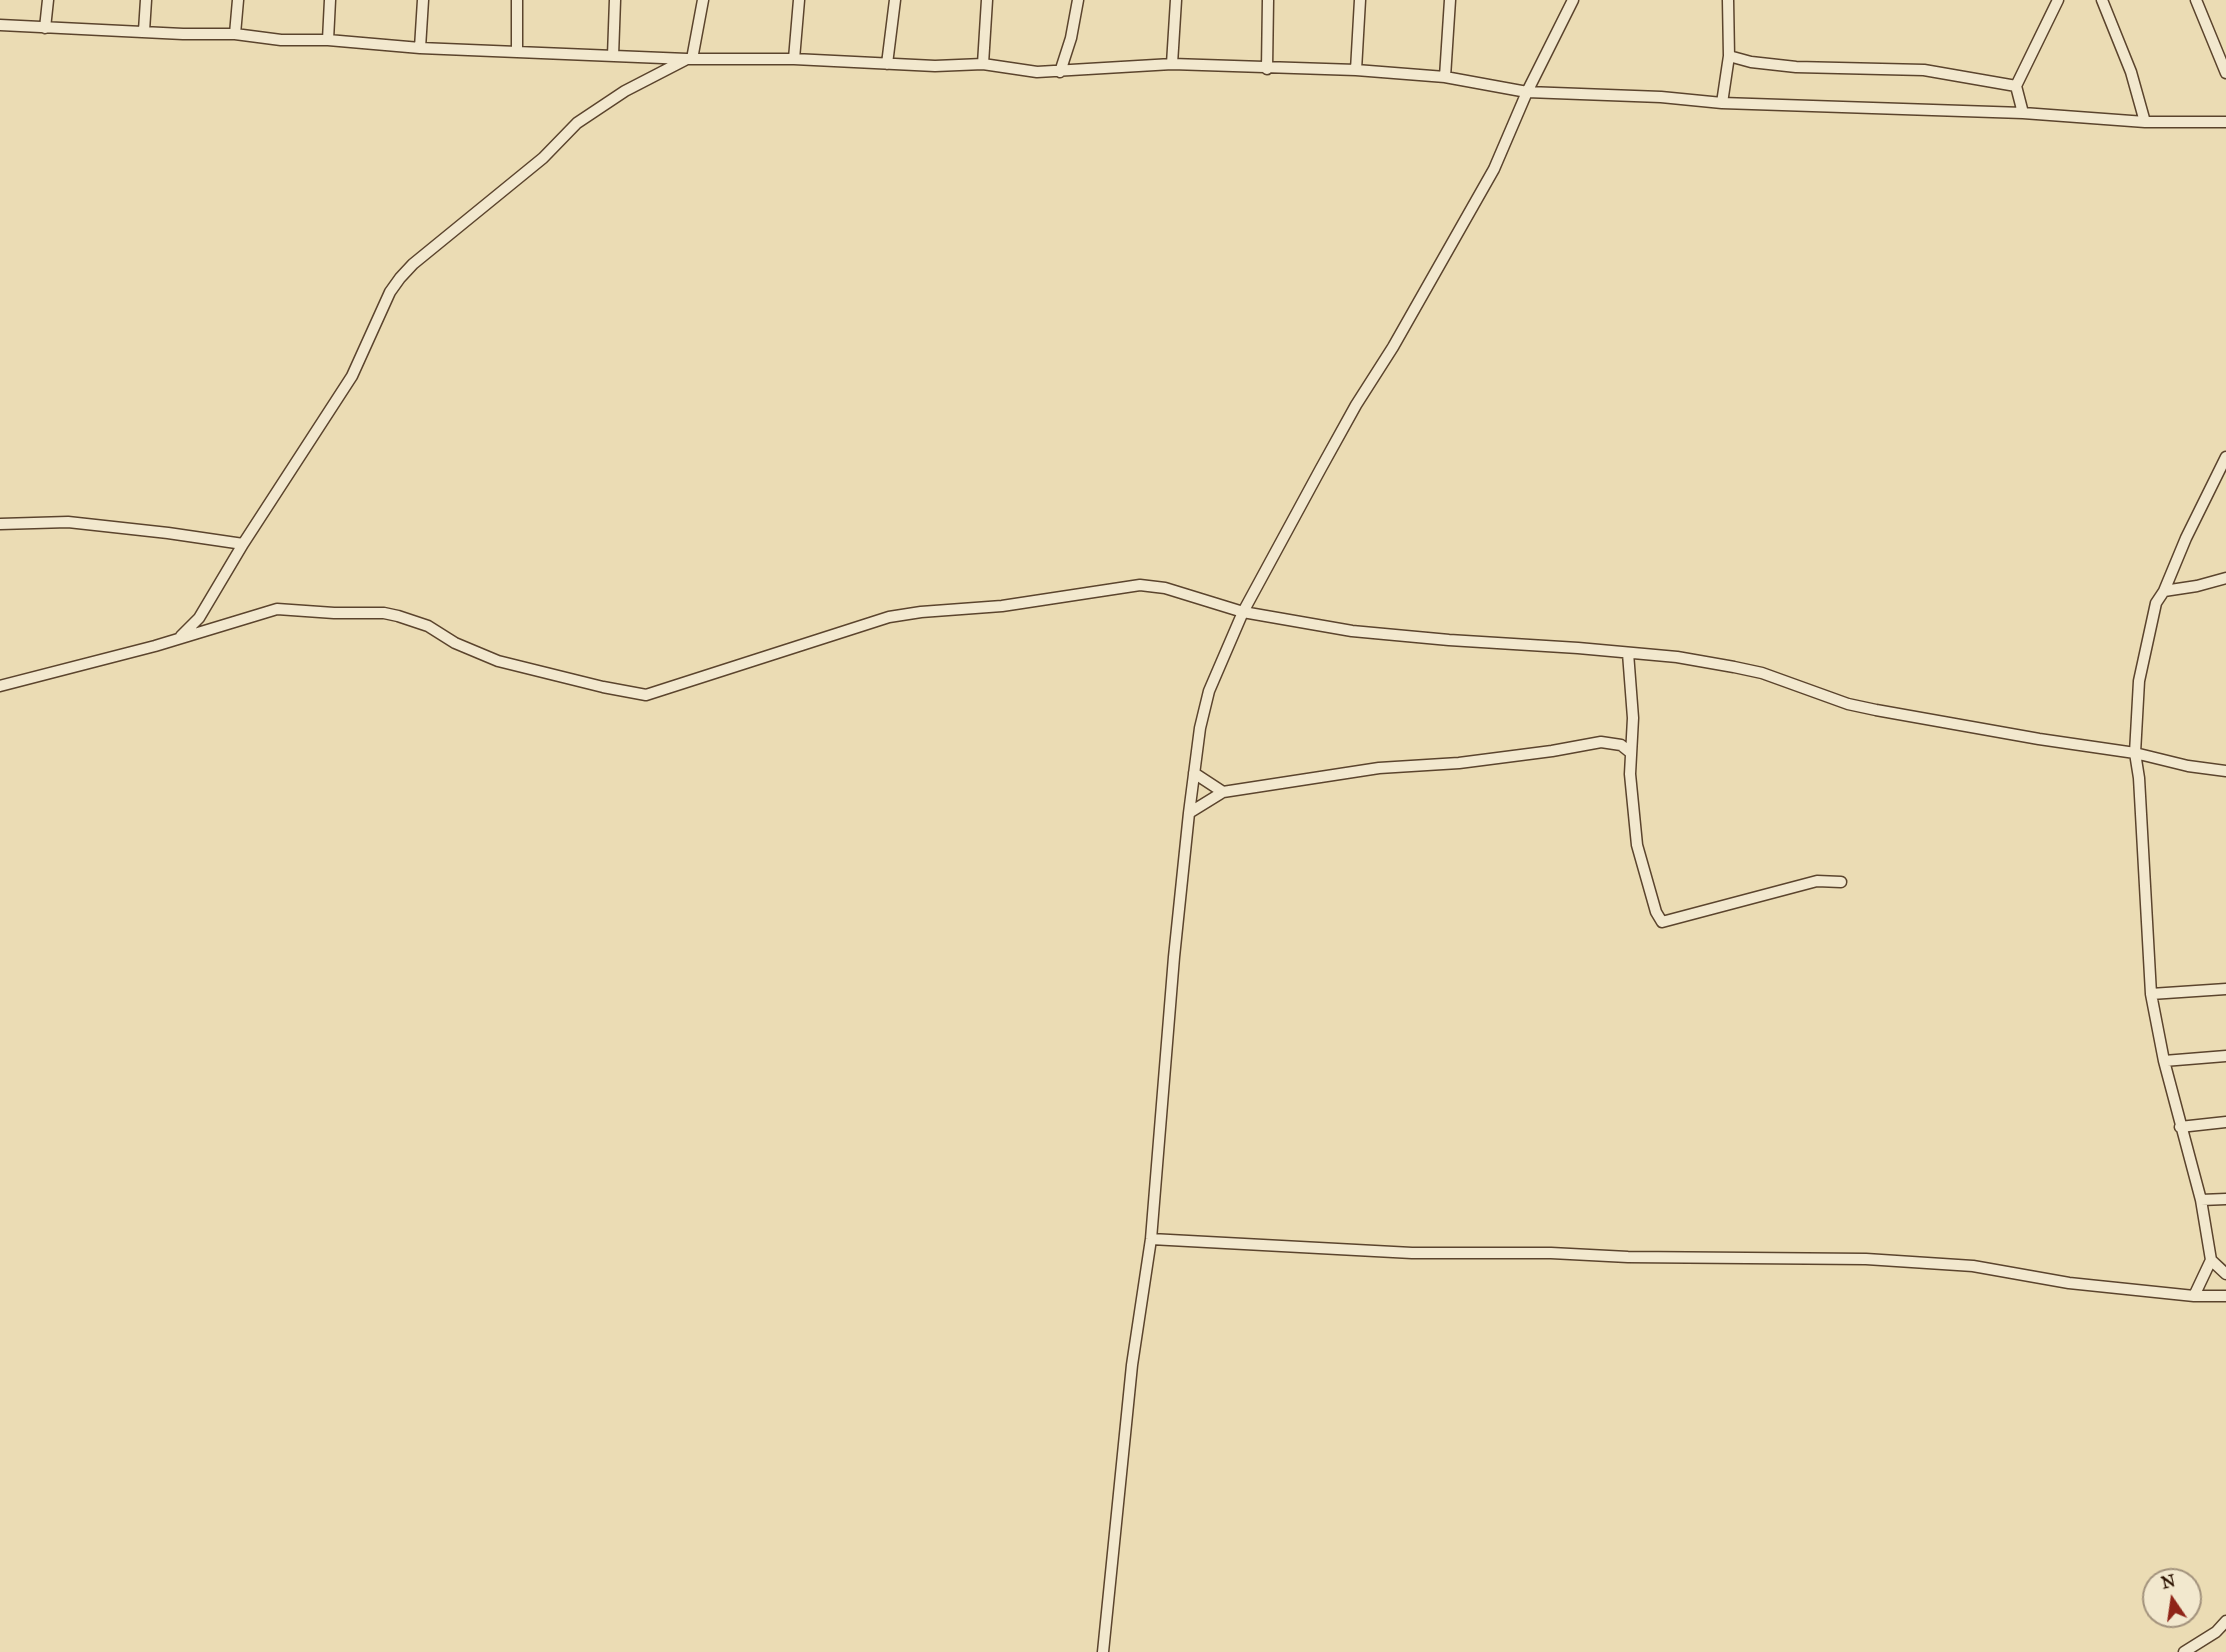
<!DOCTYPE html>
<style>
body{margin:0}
#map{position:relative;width:2226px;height:1652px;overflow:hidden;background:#ebdcb4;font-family:"IM FELL Great Primer",serif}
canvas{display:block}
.north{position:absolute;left:2142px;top:1568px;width:60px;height:60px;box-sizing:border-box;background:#f2e8ce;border:2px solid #a2927c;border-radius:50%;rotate:347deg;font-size:16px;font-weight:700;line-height:24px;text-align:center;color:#2b1200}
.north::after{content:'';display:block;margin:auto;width:21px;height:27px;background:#8f2418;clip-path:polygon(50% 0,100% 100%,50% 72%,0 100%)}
</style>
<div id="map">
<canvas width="2226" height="1652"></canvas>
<div class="north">N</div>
</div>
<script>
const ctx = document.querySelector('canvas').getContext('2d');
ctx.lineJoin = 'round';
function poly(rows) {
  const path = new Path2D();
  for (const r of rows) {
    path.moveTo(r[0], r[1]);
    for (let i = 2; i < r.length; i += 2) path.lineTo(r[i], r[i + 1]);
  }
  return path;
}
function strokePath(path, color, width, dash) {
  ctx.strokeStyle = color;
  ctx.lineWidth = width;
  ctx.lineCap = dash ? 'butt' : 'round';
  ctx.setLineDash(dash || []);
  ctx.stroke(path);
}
const minor = poly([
 [2102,0,2131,72,2145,122],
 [2196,0,2226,73],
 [0,25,183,34,235,34,281,40,328,40,420,48,687,59,794,59,935,66,983,64,1037,72,1172,64,1356,70,1445,77,1527,92,1661,97,1722,103,2023,113,2145,122,2226,122],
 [45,28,48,0],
 [144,31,146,0],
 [235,34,238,0],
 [328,40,330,0],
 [420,48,423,0],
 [517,51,517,0],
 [613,56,615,0],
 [1729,56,1751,62,1796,67,1924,70,2016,86],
 [692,59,703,0],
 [794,59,799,0],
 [887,64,895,0],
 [983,64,987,0],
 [1172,64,1176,0],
 [1267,69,1268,0],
 [1356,70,1360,0],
 [1060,72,1071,38,1078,0],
 [1445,77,1450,0],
 [1722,103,1729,56,1728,0],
 [2023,113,2016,86,2058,0],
 [2226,457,2186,538,2164,591,2156,603,2139,681,2135,753,2139,778,2151,994,2164,1061,2201,1200,2211,1260,2226,1274],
 [0,524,68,522,168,533,243,544],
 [2164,591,2197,586,2226,578],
 [181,636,199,618,243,544,352,376,390,292,400,278,413,264,543,158,577,123,625,91,685,60],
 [1628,653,1633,718,1630,774,1637,845,1656,912,1662,922,1817,881,1841,882],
 [0,686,155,646,277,609,334,613,384,613,398,616,428,626,455,643,498,661,603,687,646,695,889,617,921,612,1002,606,1140,585,1165,588,1243,612,1352,631,1449,640,1578,648,1677,657,1734,667,1762,673,1848,704,1876,710,2039,739,2135,753,2188,766,2226,771],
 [1194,773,1223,792,1379,768,1459,763,1552,751,1601,742,1621,745,1631,753],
 [1189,813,1223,792],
 [2151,994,2226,989],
 [2164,1061,2226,1056],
 [2180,1127,2226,1122],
 [2201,1200,2226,1199],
 [1151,1239,1412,1253,1551,1253,1628,1257,1866,1259,1973,1266,2069,1283,2194,1296,2226,1296],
 [2194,1296,2211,1260],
 [1103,1652,1132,1365,1151,1239,1174,957,1189,813,1200,728,1209,691,1243,612,1320,470,1356,405,1393,347,1494,169,1527,92,1573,0],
 [2184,1652,2216,1632,2226,1621]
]);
strokePath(minor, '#5b442d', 13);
strokePath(minor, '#f2e8ce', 10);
</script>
